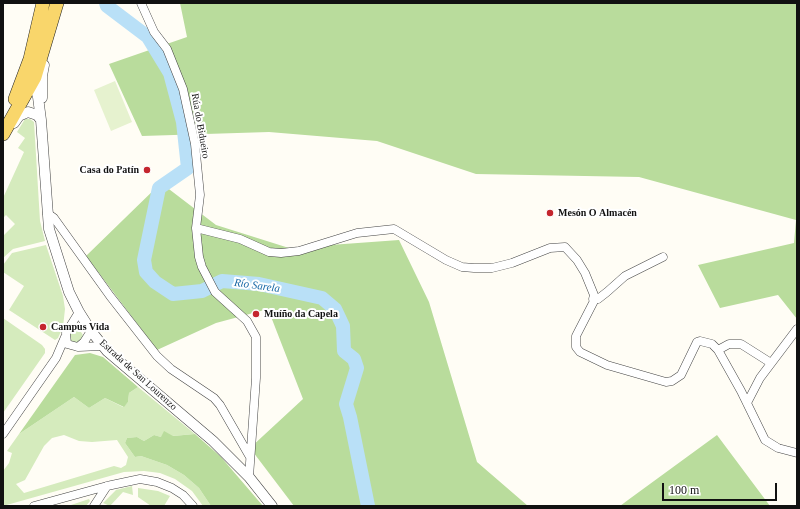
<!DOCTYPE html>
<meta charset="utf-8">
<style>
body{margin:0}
#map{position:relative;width:800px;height:509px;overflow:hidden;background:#fffdf5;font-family:"Times New Roman",serif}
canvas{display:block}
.frame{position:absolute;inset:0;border:4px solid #111;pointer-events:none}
.scale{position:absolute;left:662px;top:483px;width:115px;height:18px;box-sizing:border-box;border:2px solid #111;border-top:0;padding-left:5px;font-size:12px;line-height:14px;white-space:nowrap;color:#111;-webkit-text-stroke:3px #fff;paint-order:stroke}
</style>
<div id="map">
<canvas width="800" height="509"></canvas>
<div class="frame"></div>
<div class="scale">100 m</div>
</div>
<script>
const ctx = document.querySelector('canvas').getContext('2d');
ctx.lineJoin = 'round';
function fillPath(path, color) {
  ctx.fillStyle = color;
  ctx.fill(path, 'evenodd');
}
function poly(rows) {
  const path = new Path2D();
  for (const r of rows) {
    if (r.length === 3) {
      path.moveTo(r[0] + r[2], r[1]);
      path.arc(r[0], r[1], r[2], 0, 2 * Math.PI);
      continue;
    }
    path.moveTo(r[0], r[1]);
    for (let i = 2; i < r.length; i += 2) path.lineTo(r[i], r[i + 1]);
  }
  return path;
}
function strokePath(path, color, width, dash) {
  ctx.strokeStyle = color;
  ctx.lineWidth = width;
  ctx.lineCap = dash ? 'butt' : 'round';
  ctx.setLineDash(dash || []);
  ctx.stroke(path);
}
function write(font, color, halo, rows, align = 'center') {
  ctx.font = font + ' "Times New Roman",serif';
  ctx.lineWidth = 4;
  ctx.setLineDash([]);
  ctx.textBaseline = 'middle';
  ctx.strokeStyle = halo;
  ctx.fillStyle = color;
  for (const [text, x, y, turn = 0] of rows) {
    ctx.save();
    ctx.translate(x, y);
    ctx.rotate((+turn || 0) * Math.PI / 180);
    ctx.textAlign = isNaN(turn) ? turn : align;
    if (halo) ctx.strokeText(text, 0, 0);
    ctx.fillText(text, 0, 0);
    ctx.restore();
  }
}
fillPath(poly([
 [25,119,30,119,34,122,40,221,45,241,13,249,3,258,3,236,15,224,6,215,3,218,3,198,24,152,18,148,25,138,17,132],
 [46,245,63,296,65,309,63,327,58,338,55,340,9,310,24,286,3,272,3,265,12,253],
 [3,318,42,345,45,349,45,353,3,413],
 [76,337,7],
 [138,387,195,434,161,437,154,435,144,441,137,437,127,438,125,443,135,457,141,456,167,465,184,475,199,488,211,506,203,506,192,491,175,479,160,473,144,471,124,472,3,506,3,471,9,463,12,453,7,451,19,434,74,397,89,408,105,398,123,407,128,402,129,393],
 [64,435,79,441,92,442,117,440,128,457,126,465,121,468,114,466,24,493,16,484,25,480,44,446,52,438],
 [132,486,133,495,123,492,110,506,103,503,116,490],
 [138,488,158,491,170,496,164,506,151,506,138,497],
 [89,499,90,501,86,506,68,506]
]), '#d5ebbd');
fillPath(poly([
 [180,3,797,3,797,319,778,295,720,308,698,265,794,243,796,220,639,177,476,174,377,141,269,132,142,136,109,64,187,37],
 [161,183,216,225,289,248,399,240,429,302,477,462,528,506,294,506,250,448,303,399,268,309,216,323,157,350,86,256],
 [90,353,103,357,138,387,129,393,128,402,124,407,105,398,89,408,74,397,19,434,75,355],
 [164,431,173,436,195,434,221,457,263,506,211,506,199,488,184,475,167,465,141,456,135,457,125,443,127,438,137,437,144,441,154,435,161,437],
 [717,435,770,506,620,506,628,500]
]), '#b9dc9c');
fillPath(poly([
 [115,81,132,122,111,131,94,90]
]), '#e6f2cf');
strokePath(poly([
 [106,3,107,6,148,37,170,73,183,122,188,168,159,188,144,260,146,272,155,282,173,294,202,291,222,281,259,284,322,298,335,309,343,326,344,351,354,359,357,368,346,404,350,417,368,506]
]), '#b9e0f7', 14);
const minor = poly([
 [141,3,154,32,167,49,183,89,195,144,200,195,196,228,199,257,202,267,215,292,247,321,256,337,256,378,249,477],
 [47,213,54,218,110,296,157,356,171,369,214,398,220,405,250,457],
 [196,228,240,239,269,252,281,253,299,251,357,233,394,229,446,260,462,267,474,268,492,268,512,263,550,248,565,247,577,260,585,273,594,295,594,301,576,336,576,347,580,352,607,365,666,382,672,381,681,375,697,342,700,341,712,344,718,350,741,391,765,440,778,448,797,453],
 [593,299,598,299,607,292,625,276,663,257],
 [79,312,66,333,67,344,78,347,84,342,91,331],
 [78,347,103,346],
 [718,350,729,344,741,344,771,363],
 [747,403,760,378,797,329],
 [3,434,56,358,65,337],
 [34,506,107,486,140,479,157,482,172,488,183,495,193,506],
 [94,506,107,486]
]);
const tertiary = poly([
 [32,77,38,97,41,120,49,229,69,292,79,312,91,331,107,351,213,441,249,477,272,506],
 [42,98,42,76,44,65],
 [14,123,19,116,28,112,37,115,41,120]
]);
const primary = poly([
 [15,99,30,59,43,3],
 [3,134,35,77,57,3]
]);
strokePath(minor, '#444', 9);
strokePath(tertiary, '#444', 11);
strokePath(primary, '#222', 14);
strokePath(minor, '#fff', 8);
strokePath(tertiary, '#fff', 10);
strokePath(primary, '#f9d66b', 13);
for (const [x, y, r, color] of [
 [147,170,4,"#c4262e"],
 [550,213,4,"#c4262e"],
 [256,314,4,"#c4262e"],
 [43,327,4,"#c4262e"]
]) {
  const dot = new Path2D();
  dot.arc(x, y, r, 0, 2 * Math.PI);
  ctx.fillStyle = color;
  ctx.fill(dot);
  strokePath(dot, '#fff', 1.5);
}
write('10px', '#111', '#fff', [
 ["Rúa do Bidueiro",200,126,80],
 ["Estrada de San Lourenzo",138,375,42]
]);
write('bold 10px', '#111', '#fff', [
 ["Casa do Patín",139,170,"right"],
 ["Mesón O Almacén",558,213],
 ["Muíño da Capela",264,314],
 ["Campus Vida",51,327]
], 'left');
write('italic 11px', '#1768a6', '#fff', [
 ["Río Sarela",257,286,8]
]);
</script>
